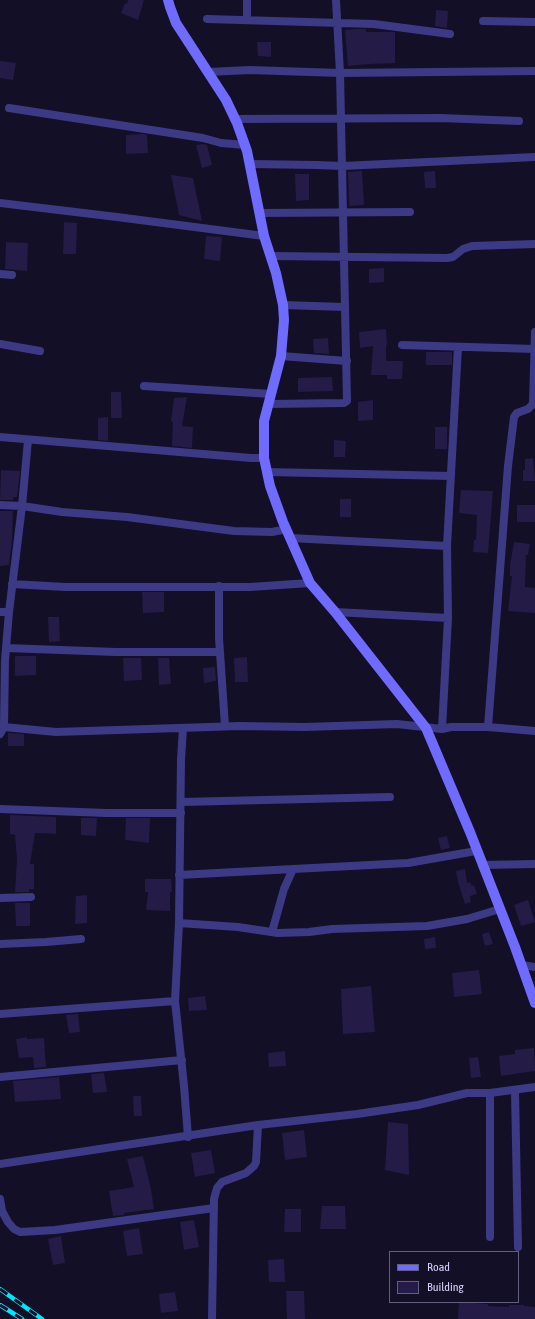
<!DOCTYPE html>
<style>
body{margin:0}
#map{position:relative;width:535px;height:1319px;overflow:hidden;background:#130f26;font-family:"Asap Condensed",sans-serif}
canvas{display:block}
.legend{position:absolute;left:389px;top:1251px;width:130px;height:52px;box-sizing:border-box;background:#130f26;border:1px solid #625e7d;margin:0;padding:5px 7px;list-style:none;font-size:12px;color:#d9d4ff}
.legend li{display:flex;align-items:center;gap:8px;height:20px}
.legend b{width:20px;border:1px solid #625e7d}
</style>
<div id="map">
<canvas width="535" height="1319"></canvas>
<ul class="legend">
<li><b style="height:5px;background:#6f6bff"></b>Road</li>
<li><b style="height:11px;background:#241b47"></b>Building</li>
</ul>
</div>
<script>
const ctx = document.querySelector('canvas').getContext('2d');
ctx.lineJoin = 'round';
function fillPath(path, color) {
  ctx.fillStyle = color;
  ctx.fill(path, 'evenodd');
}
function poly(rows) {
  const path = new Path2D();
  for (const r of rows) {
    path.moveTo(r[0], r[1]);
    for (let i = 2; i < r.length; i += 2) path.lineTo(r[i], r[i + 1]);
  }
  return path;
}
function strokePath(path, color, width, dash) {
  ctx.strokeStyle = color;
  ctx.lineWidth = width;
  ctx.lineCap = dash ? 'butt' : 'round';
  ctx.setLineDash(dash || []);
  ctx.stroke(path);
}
fillPath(poly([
 [128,0,144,0,138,20,121,13,125,3,127,4],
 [436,10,448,11,447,28,435,26],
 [357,29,366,29,366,32,395,32,395,63,369,64,348,66,345,30],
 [257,42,271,42,271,57,258,56],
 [0,61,16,63,13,80,0,78],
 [144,134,147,135,148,153,126,154,126,135],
 [203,144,207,145,212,165,202,168,196,145],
 [362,171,364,205,349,206,348,172],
 [435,171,436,188,425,188,424,172],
 [295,174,309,174,309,200,296,201],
 [171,175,193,178,202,221,179,215],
 [64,222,77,223,76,254,63,254],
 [206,236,222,237,220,261,204,259],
 [6,242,28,243,27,271,5,269],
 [384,268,384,282,369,283,369,269],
 [386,329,387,345,386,345,386,361,403,361,402,379,387,379,387,375,371,375,373,346,360,348,359,332],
 [328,338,329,354,314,353,313,339],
 [426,352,452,352,452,365,426,365],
 [332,377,333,391,298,392,298,378],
 [111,392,121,392,122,418,111,418],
 [187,397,182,426,193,427,192,448,172,446,173,422,171,421,174,398],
 [373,400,373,420,358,421,358,402],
 [108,417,108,441,98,440,98,418],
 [435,427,447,427,447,449,435,449],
 [334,440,346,441,345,457,334,457],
 [533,458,535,481,523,481,523,470,525,470,525,459],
 [1,470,20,471,17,497,13,497,13,500,0,500],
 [461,490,493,491,488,553,473,552,474,540,476,540,477,515,459,513],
 [340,499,351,499,351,517,340,517],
 [517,505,535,505,535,522,517,522],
 [0,511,13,511,12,540,9,565,0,566],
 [514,542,530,544,528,555,526,555,525,587,535,588,535,613,508,611,512,576,510,576,510,565],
 [142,592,164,592,164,612,143,613],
 [48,617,59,617,60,641,49,642],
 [15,656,36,656,36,675,15,676],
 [247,657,248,682,235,682,234,658],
 [123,658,141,658,142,680,124,681],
 [158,658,169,658,171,684,159,685],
 [215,667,216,681,204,683,203,668],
 [8,733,24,734,24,746,8,746],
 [10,815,56,817,56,834,35,833,30,864,34,864,34,889,29,889,29,892,15,892,17,859,15,835,10,834],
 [81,818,97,818,96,836,81,835],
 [126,818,150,818,149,843,125,840],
 [447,836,450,848,441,850,438,838],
 [465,869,467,883,470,882,472,886,474,885,477,894,470,896,471,902,465,904,458,882,456,871],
 [145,879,171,879,172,892,170,892,170,911,146,910,148,892,145,892],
 [87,895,87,923,75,924,76,896],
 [528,900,535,922,521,926,514,905],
 [15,903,30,903,30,926,16,926],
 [489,932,493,944,485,946,482,934],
 [435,937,436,948,425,949,424,939],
 [479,970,482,994,454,997,452,973],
 [371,986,375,1032,343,1034,341,989],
 [205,996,207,1010,189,1011,188,998],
 [78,1014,80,1032,69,1033,66,1015],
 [27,1037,27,1039,44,1038,46,1067,34,1068,33,1057,19,1058,16,1039],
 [534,1048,535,1071,501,1076,499,1056,515,1054,515,1050],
 [285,1051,286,1066,269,1067,268,1053],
 [478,1057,481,1077,471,1078,469,1058],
 [104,1073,107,1092,93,1093,91,1074],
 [59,1077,61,1099,15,1102,13,1081],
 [133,1096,141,1096,142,1116,134,1116],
 [388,1122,408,1124,409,1175,385,1170],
 [304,1130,307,1157,285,1160,282,1133],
 [211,1150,215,1173,195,1177,191,1153],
 [143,1156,151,1189,154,1209,124,1213,124,1215,113,1216,109,1191,134,1187,127,1159],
 [322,1206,345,1206,346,1229,320,1229],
 [285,1209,301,1209,301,1232,284,1232],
 [194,1220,199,1247,184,1250,180,1222],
 [139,1228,143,1254,127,1256,123,1231],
 [61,1236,65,1263,53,1265,48,1239],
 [284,1259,285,1282,269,1282,268,1260],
 [286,1291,304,1291,305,1319,287,1319],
 [175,1292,178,1311,161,1313,159,1294],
 [459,1302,488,1304,488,1306,509,1307,509,1305,524,1305,524,1306,535,1307,535,1319,458,1319]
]), '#241b47');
strokePath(poly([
 [247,0,247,20],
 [207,19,374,24,450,34],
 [483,21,535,22],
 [208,72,250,70,340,73,535,71],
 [9,108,203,138,221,143,245,145],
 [235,119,440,118,519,121],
 [250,164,317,165,342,166,535,157],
 [0,203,117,217,264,236],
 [260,213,410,212],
 [271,256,447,258,453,257,463,249,472,246,535,244],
 [0,274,12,275],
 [283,305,344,307],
 [0,344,40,351],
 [402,345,535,349],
 [281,356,347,361],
 [144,386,271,394],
 [269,404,344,403,347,401,340,73,336,0],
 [0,437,251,458,264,458],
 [267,472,451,476],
 [0,505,22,506,28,440],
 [290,538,447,546],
 [12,584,65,587,250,587,310,583],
 [219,586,219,638,225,726],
 [0,612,9,612,22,506,62,512,127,517,234,531,272,532,287,529],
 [335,612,448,618],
 [6,648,116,652,220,652],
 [0,726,4,727,5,660,9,612],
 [488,727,535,731],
 [183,728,181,760,179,923,175,1001,184,1086,188,1137],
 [442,729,448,618,447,546,458,347],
 [0,734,4,727,56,732,240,726,305,727,397,724,442,729,451,727,488,727,508,466,514,417,517,413,528,409,533,404,535,332],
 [181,802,390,797],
 [0,809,106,813,181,813],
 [482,865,535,864],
 [179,875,408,863,476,851],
 [0,898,31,897],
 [179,923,238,927,278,933,309,932,332,929,427,926,467,919,500,909],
 [272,932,284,889,293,869],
 [0,944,46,942,81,939],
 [521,965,535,967],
 [0,1014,175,1001],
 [0,1077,182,1060],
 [515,1091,518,1247],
 [0,1164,258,1125,357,1114,418,1105,467,1093,490,1093,535,1087],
 [0,1199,2,1211,8,1222,14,1229,20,1232,55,1230,214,1208],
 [490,1237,490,1093],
 [212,1319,214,1199,217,1188,222,1182,246,1173,254,1166,256,1162,258,1125]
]), '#3d3a85', 8);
strokePath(poly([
 [168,0,170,7,176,23,226,100,237,123,247,151,264,236,276,273,283,305,284,320,281,356,264,421,264,458,270,486,283,522,310,583,335,612,426,728,470,832,515,947,535,1003]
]), '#6f6bff', 10);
const rail = poly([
 [0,1289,42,1319],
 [0,1305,22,1319]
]);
strokePath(rail, '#00e5ff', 4.5);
strokePath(rail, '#130f26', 3, [9]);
</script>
